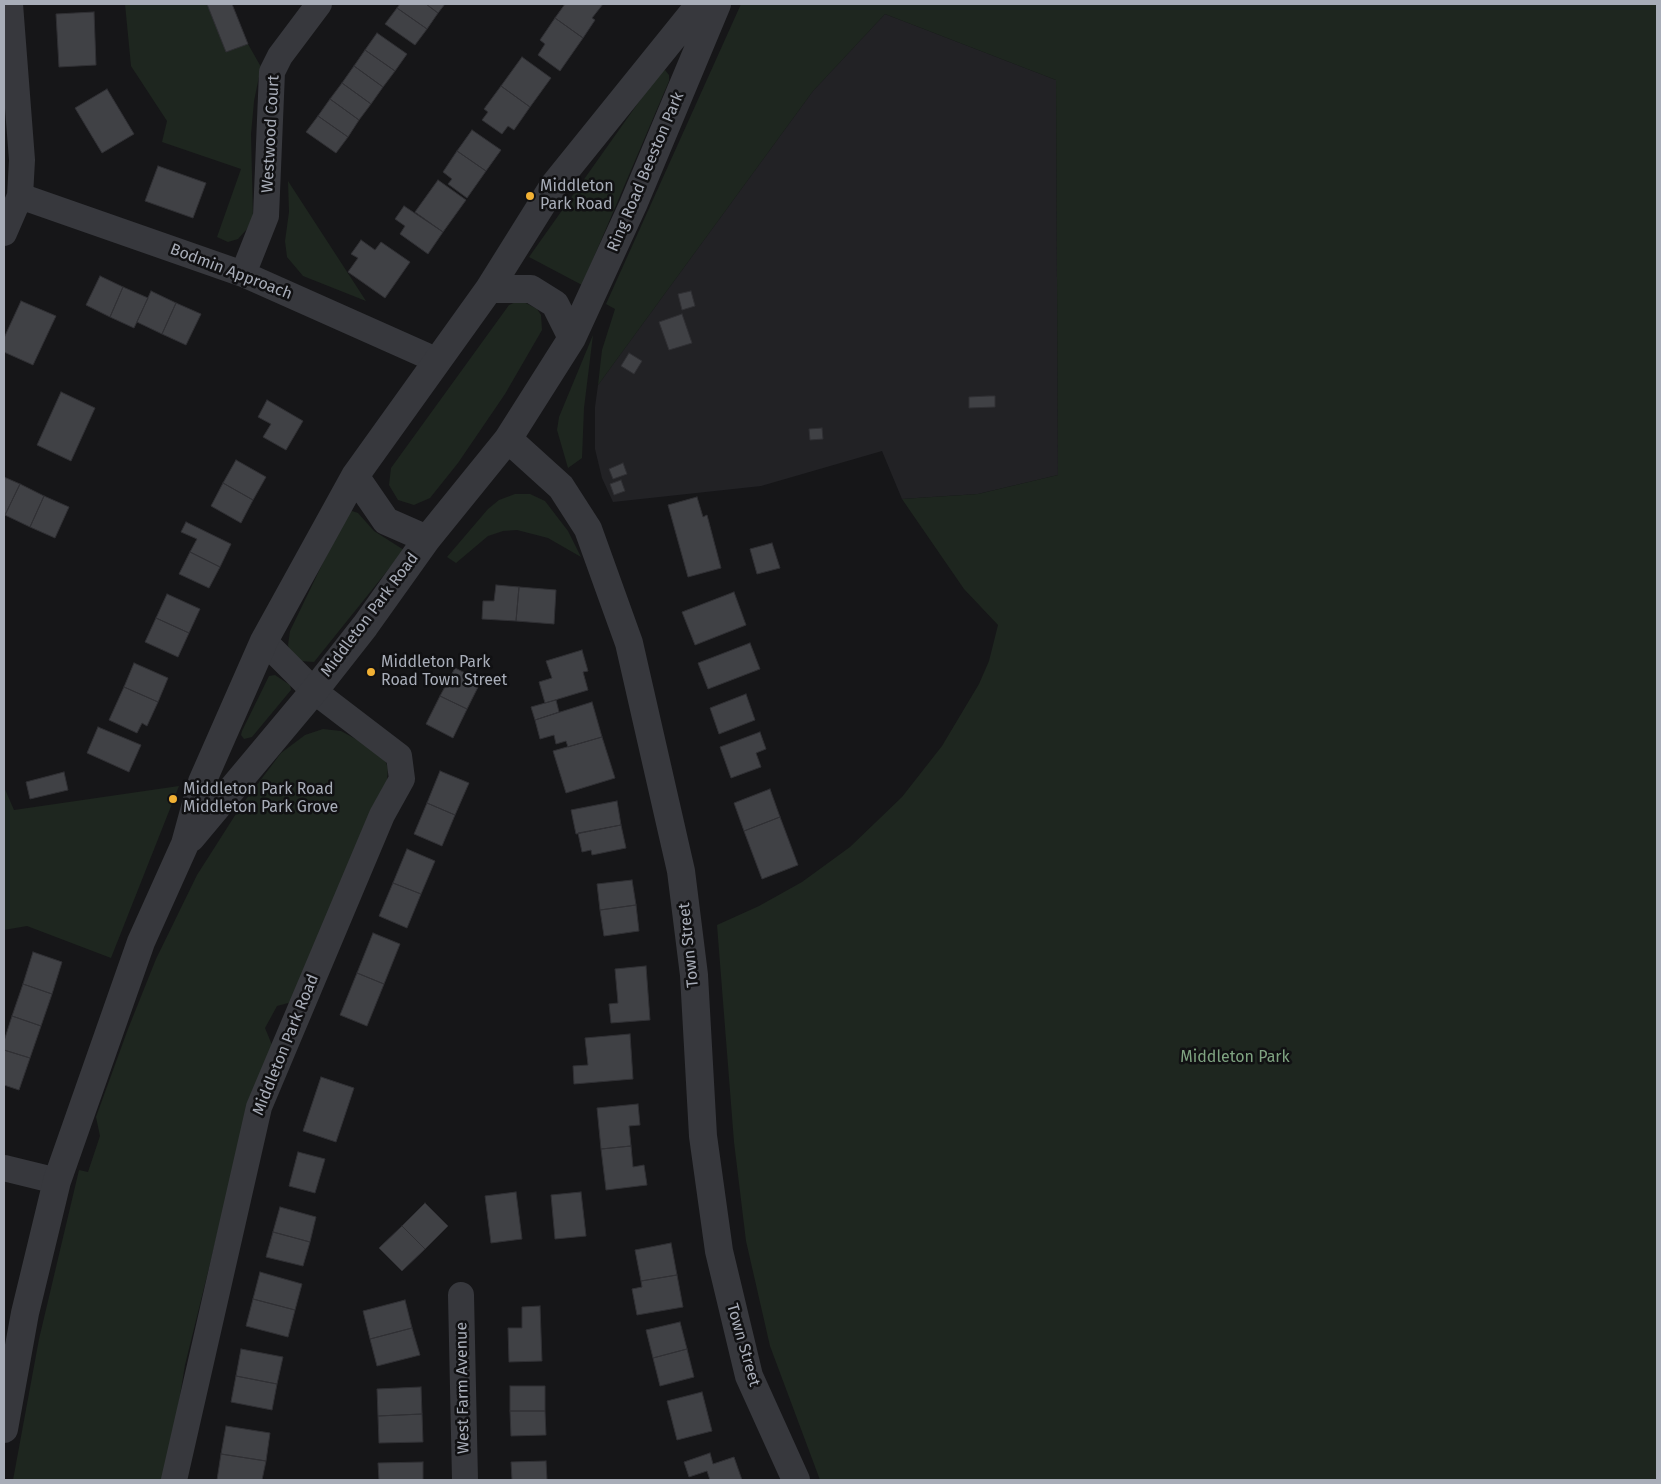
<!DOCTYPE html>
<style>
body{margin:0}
#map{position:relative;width:1661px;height:1484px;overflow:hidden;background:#161618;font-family:"Fira Sans",sans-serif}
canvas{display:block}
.frame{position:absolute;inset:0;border:5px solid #a8adb8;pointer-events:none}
</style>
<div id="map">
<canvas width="1661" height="1484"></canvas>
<div class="frame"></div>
</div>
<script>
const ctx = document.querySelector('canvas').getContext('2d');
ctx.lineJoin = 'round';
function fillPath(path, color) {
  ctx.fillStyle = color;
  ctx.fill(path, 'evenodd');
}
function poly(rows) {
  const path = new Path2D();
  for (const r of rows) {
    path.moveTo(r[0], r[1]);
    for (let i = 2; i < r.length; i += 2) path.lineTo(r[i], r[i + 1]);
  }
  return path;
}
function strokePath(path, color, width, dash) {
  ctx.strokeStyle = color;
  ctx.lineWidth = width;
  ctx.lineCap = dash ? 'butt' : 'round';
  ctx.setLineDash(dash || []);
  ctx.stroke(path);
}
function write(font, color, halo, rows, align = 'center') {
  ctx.font = font + ' "Fira Sans",sans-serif';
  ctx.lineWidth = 5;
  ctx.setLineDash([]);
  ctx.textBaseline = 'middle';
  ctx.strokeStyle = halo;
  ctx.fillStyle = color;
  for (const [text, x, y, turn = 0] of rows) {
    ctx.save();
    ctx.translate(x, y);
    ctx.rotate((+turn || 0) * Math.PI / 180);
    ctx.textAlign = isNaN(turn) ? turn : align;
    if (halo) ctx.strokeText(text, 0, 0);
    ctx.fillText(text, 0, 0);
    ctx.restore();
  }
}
fillPath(poly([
 [885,14,1056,80,1058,475,978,494,902,499,882,451,761,486,613,502,602,478,595,449,595,407,598,385,813,91]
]), '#222225');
fillPath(poly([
 [125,4,207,4,226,52,248,44,261,67,254,101,251,134,253,217,247,229,238,239,228,242,217,237,241,169,162,142,167,121,131,66],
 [741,4,1657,4,1657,1480,820,1480,770,1346,746,1241,734,1142,717,925,759,906,802,882,850,847,902,797,942,746,979,684,989,661,998,625,964,589,902,499,978,494,1058,475,1056,80,885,14,813,91,598,385,602,350,615,309,606,304],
 [665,70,669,75,669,81,582,285,529,257,660,72],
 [288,181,366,301,303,276,287,257,285,241,289,212],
 [516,302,524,302,537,309,541,315,542,330,505,394,458,463,430,498,414,505,398,500,389,485,391,468,509,305],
 [593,335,584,408,582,458,568,468,557,430,559,417],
 [515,494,530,494,545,501,568,531,581,557,548,538,517,530,503,531,488,536,456,563,447,557,488,509,499,500],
 [352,511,358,513,374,531,404,550,314,662,300,661,290,652,288,645,290,631,347,513],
 [275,675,290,685,291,690,252,737,244,739,241,735,242,731,269,676],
 [323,729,341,731,383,754,388,768,387,781,292,1002,277,1006,265,1028,272,1045,222,1215,185,1365,166,1480,13,1480,39,1339,79,1170,88,1172,100,1136,96,1117,128,1029,156,959,197,875,241,806,281,753,305,735],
 [179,786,111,958,27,926,4,930,4,787,14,810]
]), '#1e261f');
const building = poly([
 [207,4,232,4,248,44,226,52,207,4],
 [400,4,426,4,438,13,427,29,397,8,400,4],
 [426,4,445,4,438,13,426,4],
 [565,4,603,4,592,18,595,20,583,38,555,18,565,4],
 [397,8,427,29,415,45,385,24,397,8],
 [94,12,96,65,59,67,56,14,94,12],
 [555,18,583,38,560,71,538,55,545,44,540,40,555,18],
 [377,33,407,54,395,71,365,50,377,33],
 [365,50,395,71,383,87,354,66,365,50],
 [522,57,551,78,530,107,501,86,522,57],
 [354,66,383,87,371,104,342,83,354,66],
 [342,83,371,104,359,120,330,99,342,83],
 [501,86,530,107,514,130,508,126,502,134,482,120,488,112,484,109,501,86],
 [107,89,134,134,102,153,75,108,107,89],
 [330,99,359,120,348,137,318,116,330,99],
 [318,116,348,137,336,153,306,132,318,116],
 [472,130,501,150,486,171,457,151,472,130],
 [457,151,486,171,467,198,448,184,452,179,443,172,457,151],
 [158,166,206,183,193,218,145,201,158,166],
 [438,180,466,200,443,232,415,212,438,180],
 [404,206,443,232,428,254,400,234,405,226,395,219,404,206],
 [361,240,375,250,381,242,410,262,385,298,348,272,358,258,351,254,361,240],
 [100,276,123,287,110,317,86,305,100,276],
 [123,287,148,298,134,328,110,317,123,287],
 [151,291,176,303,162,334,137,322,151,291],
 [691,291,695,306,682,310,678,294,691,291],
 [21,301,56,316,33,365,4,352,4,338,21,301],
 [176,303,201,314,186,345,162,334,176,303],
 [682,314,692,343,669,350,659,322,682,314],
 [629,353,642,361,634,374,621,366,629,353],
 [61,392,95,408,71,461,37,445,61,392],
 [988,396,995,396,995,407,969,408,969,397,988,396],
 [267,400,303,421,286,450,263,437,271,424,258,417,267,400],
 [822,428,823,439,810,440,809,429,822,428],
 [236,460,266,477,253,500,223,483,236,460],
 [623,463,627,474,613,479,609,469,623,463],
 [4,477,20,484,5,515,4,515,4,477],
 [621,480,625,491,614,495,610,484,621,480],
 [223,483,253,500,241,523,211,506,223,483],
 [20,484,44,496,30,527,5,515,20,484],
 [44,496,69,507,55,538,30,527,44,496],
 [697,497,703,517,707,515,721,568,688,577,668,505,697,497],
 [186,522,231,544,220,567,190,552,197,539,181,532,186,522],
 [772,543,780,568,757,574,750,549,772,543],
 [190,552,220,567,209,588,179,574,190,552],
 [496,585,519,587,516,621,482,619,483,601,494,601,496,585],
 [519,587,556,590,554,624,516,621,519,587],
 [734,592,746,625,695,645,682,612,734,592],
 [167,594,200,609,189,633,156,618,167,594],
 [156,618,189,633,178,657,145,642,156,618],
 [750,643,760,669,708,689,698,663,750,643],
 [582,650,588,671,583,672,588,690,545,703,539,682,552,678,546,661,582,650],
 [134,663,168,678,158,702,124,687,134,663],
 [455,668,481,681,467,709,440,696,455,668],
 [124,687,158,702,147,726,142,723,137,733,109,720,124,687],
 [746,694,755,720,719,734,710,708,746,694],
 [440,696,467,709,453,738,426,724,440,696],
 [556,700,559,712,535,720,531,707,556,700],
 [592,702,602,737,568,747,566,741,556,744,554,735,540,739,535,720,592,702],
 [98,727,141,745,129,772,87,753,98,727],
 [760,732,766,749,756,753,761,767,731,778,720,747,760,732],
 [602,737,615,778,566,793,553,751,602,737],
 [440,771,469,783,455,815,427,803,440,771],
 [64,772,68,790,30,799,26,782,64,772],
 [770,789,780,817,744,831,734,803,770,789],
 [617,801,621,825,576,834,571,810,617,801],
 [427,803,455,815,442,846,414,834,427,803],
 [780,817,798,865,762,879,744,831,780,817],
 [621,825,626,848,592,855,591,850,582,852,578,833,621,825],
 [407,849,435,861,421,894,393,883,407,849],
 [632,880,636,905,600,910,597,884,632,880],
 [393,883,421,894,407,928,379,916,393,883],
 [636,905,639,931,604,936,600,910,636,905],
 [373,933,400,944,384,984,357,973,373,933],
 [33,952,62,962,52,994,23,984,33,952],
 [646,966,650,1020,611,1023,609,1004,618,1003,615,969,646,966],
 [357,973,384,984,367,1026,340,1015,357,973],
 [23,984,52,994,41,1026,12,1016,23,984],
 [12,1016,41,1026,30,1058,4,1050,4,1041,12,1016],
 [630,1034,633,1079,574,1084,573,1066,588,1065,585,1038,630,1034],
 [4,1050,30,1058,19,1090,4,1085,4,1050],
 [321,1077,354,1088,336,1142,303,1131,321,1077],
 [638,1104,640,1125,629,1126,631,1146,601,1149,597,1108,638,1104],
 [631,1146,633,1167,644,1165,647,1185,606,1190,601,1149,631,1146],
 [298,1152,325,1159,315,1193,289,1186,298,1152],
 [516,1192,522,1239,491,1243,485,1196,516,1192],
 [581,1192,586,1236,555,1239,551,1195,581,1192],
 [425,1203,448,1226,425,1249,402,1226,425,1203],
 [280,1207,316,1217,310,1242,273,1232,280,1207],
 [402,1226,425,1249,402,1271,379,1248,402,1226],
 [273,1232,310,1242,303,1266,266,1257,273,1232],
 [671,1243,677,1275,641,1281,635,1250,671,1243],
 [260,1272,302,1284,295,1310,253,1299,260,1272],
 [677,1275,683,1307,637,1315,632,1289,642,1287,641,1281,677,1275],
 [253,1299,295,1310,288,1337,246,1326,253,1299],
 [405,1300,412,1328,370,1339,363,1311,405,1300],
 [540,1306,542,1361,509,1362,508,1328,522,1328,522,1307,540,1306],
 [680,1322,687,1349,653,1358,646,1330,680,1322],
 [412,1328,420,1355,377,1366,370,1339,412,1328],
 [241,1349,283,1357,277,1384,236,1376,241,1349],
 [687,1349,694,1377,660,1386,653,1358,687,1349],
 [236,1376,277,1384,272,1410,231,1402,236,1376],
 [510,1386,545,1386,545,1411,510,1411,510,1386],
 [421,1387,422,1414,378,1416,377,1389,421,1387],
 [702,1392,712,1431,677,1440,667,1401,702,1392],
 [510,1411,545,1411,546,1435,511,1436,510,1411],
 [422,1414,423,1442,379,1443,378,1416,422,1414],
 [226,1426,270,1433,266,1461,221,1454,226,1426],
 [710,1453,713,1464,734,1457,742,1480,710,1480,707,1471,689,1477,684,1462,710,1453],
 [221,1454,266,1461,262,1480,217,1480,221,1454],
 [546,1461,547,1480,512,1480,511,1462,546,1461],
 [423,1462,423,1480,379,1480,378,1463,423,1462]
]);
fillPath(building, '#404145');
strokePath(building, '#303034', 1);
strokePath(poly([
 [20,196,243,274,436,360],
 [4,233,20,196,22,160,10,4],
 [243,274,266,216,272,72,280,56,319,4],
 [4,1168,57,1181],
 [461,1295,465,1480],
 [174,1480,259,1107,382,815,402,779,399,756,314,691,264,641]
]), '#37383d', 26);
strokePath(poly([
 [489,289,531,289,555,304,572,338],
 [508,439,561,487,588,529,629,643,681,871,694,975,703,1136,719,1251,749,1376,796,1480],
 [355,476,386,521,427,539],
 [191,838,314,691,365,626,427,539,508,439,572,338,633,205,717,4],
 [4,1429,25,1313,57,1181,141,942,185,844,202,782,264,641,355,476,489,289,554,185,700,4]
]), '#37383d', 28);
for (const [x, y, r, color] of [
 [530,196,5,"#f2b134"],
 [371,672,5,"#f2b134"],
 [173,799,5,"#f2b134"]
]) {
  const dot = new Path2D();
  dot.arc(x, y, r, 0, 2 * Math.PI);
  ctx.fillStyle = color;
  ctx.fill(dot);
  strokePath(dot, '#111113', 2);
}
write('16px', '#a8adb8', '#111113', [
 ["Westwood Court",271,134,-87],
 ["Ring Road Beeston Park",646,172,-67],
 ["Bodmin Approach",231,272,21],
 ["Middleton Park Road",370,615,-53],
 ["Town Street",689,945,-96],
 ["Middleton Park Road",286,1045,-68],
 ["Town Street",743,1345,74],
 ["West Farm Avenue",463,1388,-91]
]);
write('16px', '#a8adb8', '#111113', [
 ["Middleton",540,187],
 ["Park Road",540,205],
 ["Middleton Park",381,663],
 ["Road Town Street",381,681],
 ["Middleton Park Road",183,790],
 ["Middleton Park Grove",183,808]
], 'left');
write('16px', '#7fa381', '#111113', [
 ["Middleton Park",1235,1058]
]);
</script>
